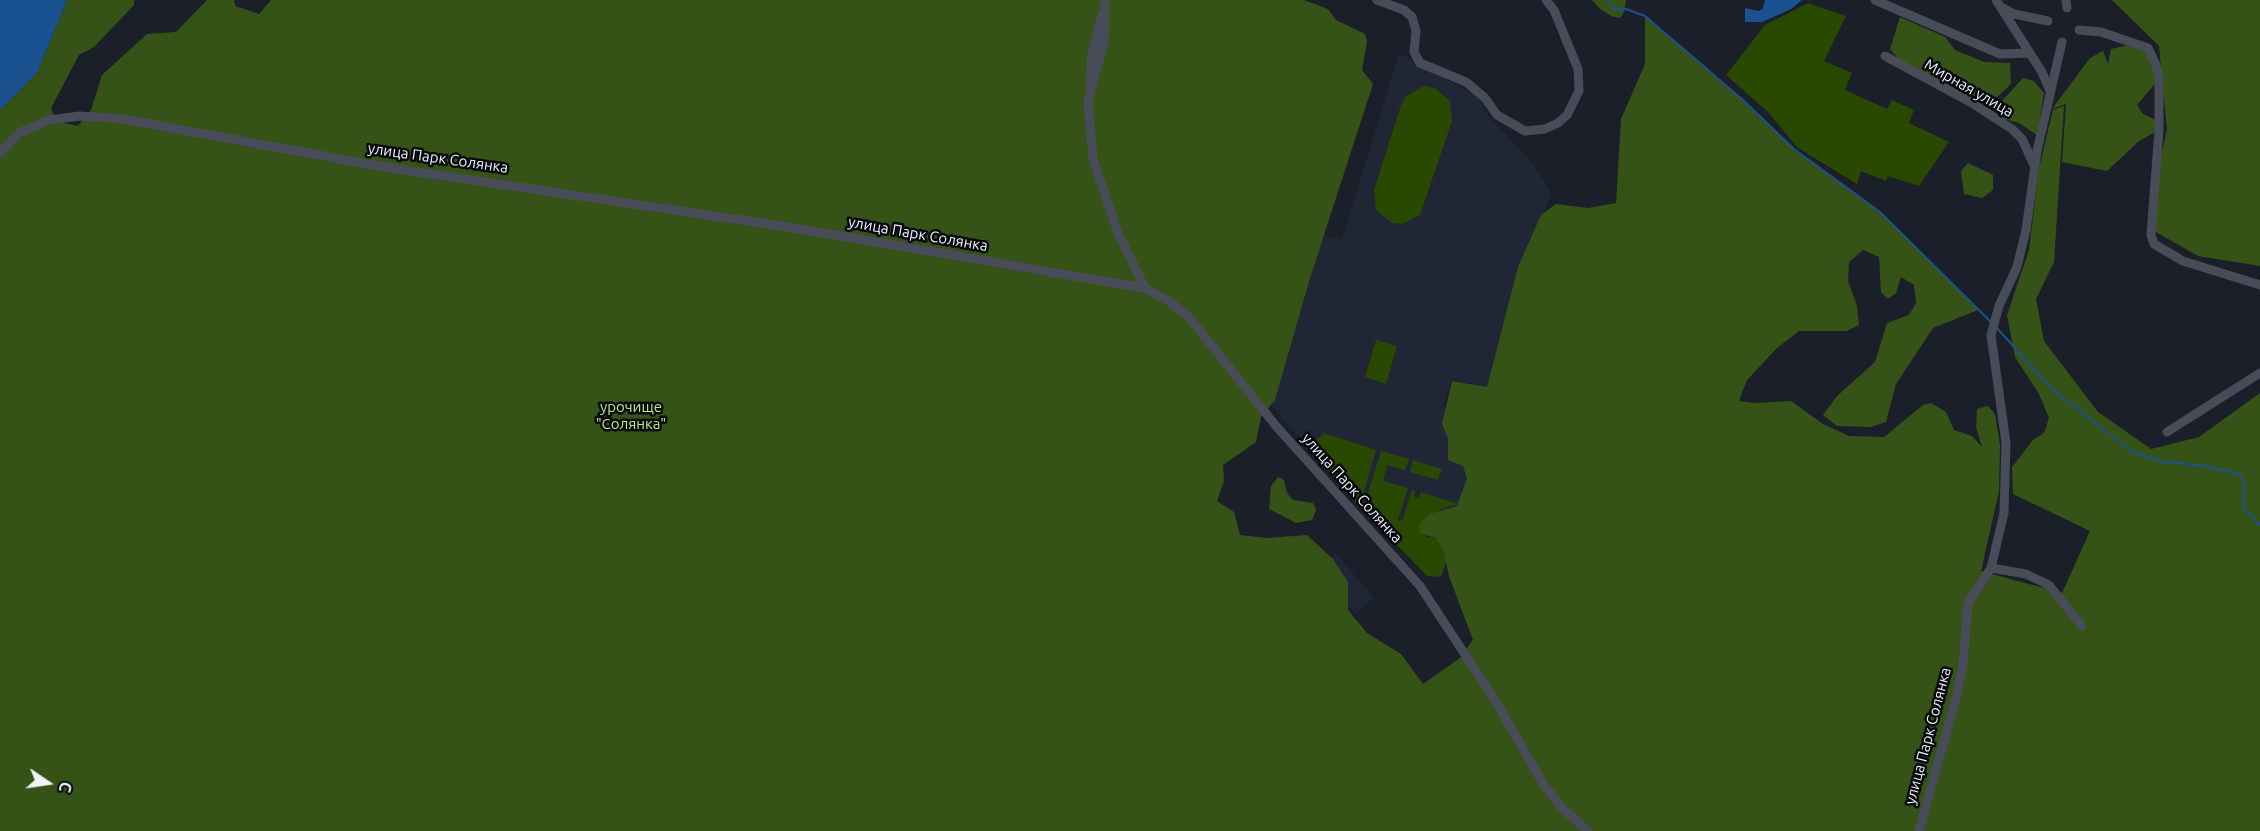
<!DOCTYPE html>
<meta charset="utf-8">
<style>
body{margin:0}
#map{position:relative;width:2260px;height:831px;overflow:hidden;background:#1b1f29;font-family:Ubuntu,sans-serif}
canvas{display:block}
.north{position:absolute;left:18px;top:753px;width:60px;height:60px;-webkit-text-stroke:4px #07090e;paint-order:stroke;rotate:103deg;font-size:16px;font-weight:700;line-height:24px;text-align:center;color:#f0f3fa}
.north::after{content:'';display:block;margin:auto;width:21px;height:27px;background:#f0f3fa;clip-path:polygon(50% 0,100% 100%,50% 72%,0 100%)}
</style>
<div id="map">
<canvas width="2260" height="831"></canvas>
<div class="north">С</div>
</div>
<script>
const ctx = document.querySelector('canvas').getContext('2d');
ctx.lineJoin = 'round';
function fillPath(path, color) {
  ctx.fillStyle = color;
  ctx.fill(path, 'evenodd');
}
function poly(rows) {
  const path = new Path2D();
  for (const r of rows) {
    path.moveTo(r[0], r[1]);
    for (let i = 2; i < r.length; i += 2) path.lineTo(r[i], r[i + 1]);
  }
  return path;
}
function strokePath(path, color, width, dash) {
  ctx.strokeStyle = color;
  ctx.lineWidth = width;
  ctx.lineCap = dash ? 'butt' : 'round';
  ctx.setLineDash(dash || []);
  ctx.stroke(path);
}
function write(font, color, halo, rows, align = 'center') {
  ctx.font = font + ' Ubuntu,sans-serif';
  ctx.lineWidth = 5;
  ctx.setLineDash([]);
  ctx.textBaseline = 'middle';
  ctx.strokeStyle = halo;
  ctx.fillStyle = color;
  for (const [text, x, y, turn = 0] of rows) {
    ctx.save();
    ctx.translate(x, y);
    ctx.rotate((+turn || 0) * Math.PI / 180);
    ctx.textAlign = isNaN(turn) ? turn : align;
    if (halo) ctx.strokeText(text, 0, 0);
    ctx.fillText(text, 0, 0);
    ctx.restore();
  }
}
fillPath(poly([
 [1399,53,1478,97,1486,113,1534,165,1552,194,1514,283,1487,387,1452,380,1443,405,1480,425,1476,478,1441,577,1435,578,1427,576,1363,510,1280,416,1262,390,1316,233,1342,240],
 [1336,553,1374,598,1356,614,1329,582,1321,566]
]), '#202636');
fillPath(poly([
 [1808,3,1846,16,1824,61,1852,73,1845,90,1887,109,1892,100,1914,110,1909,123,1949,142,1919,186,1888,176,1886,181,1861,171,1857,184,1798,148,1767,111,1726,75,1765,25],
 [1424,86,1435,88,1450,101,1452,121,1420,215,1402,224,1392,223,1376,210,1374,190,1401,105,1406,96],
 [1376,340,1397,346,1386,384,1365,377],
 [1324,433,1376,450,1360,506,1308,448],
 [1381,451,1409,459,1405,470,1387,465,1383,481,1408,488,1398,520,1402,521,1412,490,1415,491,1414,497,1419,498,1421,492,1458,504,1441,509,1426,537,1436,538,1444,549,1446,561,1441,577,1427,576,1363,510],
 [1413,460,1442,469,1438,480,1410,472]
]), '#294800');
fillPath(poly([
 [67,0,134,0,134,5,94,47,79,55,51,108,56,121,78,126,91,110,102,75,147,34,176,32,207,0,234,0,235,6,259,14,271,0,1304,0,1328,9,1336,20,1365,34,1367,42,1362,70,1373,84,1310,278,1275,400,1261,417,1256,442,1223,465,1224,481,1217,501,1234,512,1240,535,1267,538,1307,535,1333,559,1348,582,1348,610,1367,633,1401,654,1423,684,1460,658,1473,640,1449,576,1443,549,1436,538,1419,533,1420,523,1430,514,1457,506,1467,478,1463,466,1448,460,1448,438,1442,424,1452,381,1487,387,1518,267,1541,215,1556,204,1588,208,1616,203,1621,119,1645,64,1645,16,1743,100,1794,149,1880,212,1978,310,1933,328,1896,384,1886,422,1871,427,1837,426,1823,415,1837,396,1875,362,1887,323,1909,315,1916,303,1914,285,1901,277,1896,293,1888,299,1881,292,1879,257,1863,250,1849,262,1848,281,1857,306,1859,325,1847,331,1799,331,1777,348,1747,380,1739,401,1755,403,1791,401,1823,424,1849,436,1884,437,1923,405,1931,403,1946,412,1954,430,1972,436,1982,447,1976,427,1977,409,1988,406,1995,414,2000,445,1999,491,1981,571,2062,593,2090,531,2013,494,2012,467,2033,440,2044,433,2049,418,2039,394,2015,357,2007,315,2029,250,2039,168,2053,110,2064,106,2054,262,2036,299,2044,341,2098,412,2151,449,2199,437,2260,393,2260,831,0,831,0,110,37,73],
 [1592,0,1626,0,1624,12,1620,18,1611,16,1599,8],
 [2112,0,2260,0,2260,266,2198,256,2156,232,2155,181,2167,130,2159,46],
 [1900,17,1945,37,1955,50,1984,62,2010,63,2011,84,1997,97,1977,101,1900,61,1890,49],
 [2132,44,2142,46,2156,65,2159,79,2137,105,2143,114,2158,121,2159,130,2139,141,2107,171,2062,162,2066,104,2052,109,2090,58,2103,51,2108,64,2111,49],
 [2023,78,2034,81,2044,93,2037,135,2019,123,1997,117,2001,102],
 [1968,163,1993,175,1993,190,1982,198,1964,194,1961,171],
 [1278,477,1284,480,1287,493,1293,500,1313,503,1316,510,1312,520,1296,523,1269,509,1271,486]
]), '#365317');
fillPath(poly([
 [0,0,67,0,37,73,0,110],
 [1765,0,1802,0,1791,9,1762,22,1745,22,1745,8,1759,11,1763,8]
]), '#1a5190');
strokePath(poly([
 [1607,0,1614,9,1626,9,1645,16,1743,100,1794,149,1880,212,1992,323],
 [1996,327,2052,389,2131,451,2162,462,2199,465,2239,474,2244,482,2244,509,2260,525]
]), '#1a5190', 2);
strokePath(poly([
 [1105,0,1104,42,1088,100,1093,159,1118,233,1145,288],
 [1377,0,1404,10,1412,17,1416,31,1414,52,1420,63,1466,82,1485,98,1497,115,1525,131,1545,129,1558,123,1567,115,1579,91,1578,69,1554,10,1546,0],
 [1875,0,2000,54,2029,53],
 [1996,0,2042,72,2050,91],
 [2066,0,2067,8],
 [2001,7,2014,14,2048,21],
 [2079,30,2101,32,2148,48,2156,65,2159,79,2159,130,2151,235,2154,244,2183,261,2260,285],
 [1885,56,1972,103,2012,129,2022,139,2034,165],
 [1090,84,1092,53,1102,15],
 [0,153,19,133,49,120,80,116,123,119,384,167,788,227,1145,288,1170,302,1189,317,1276,426,1420,586,1493,697,1544,785,1563,809,1588,831],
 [2167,432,2260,373],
 [1991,568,2026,574,2049,585,2082,626],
 [1919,831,1956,698,1963,664,1968,603,1991,568,2004,513,2006,443,1991,335,1999,306,2017,267,2026,230,2037,151,2062,42]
]), '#474c58', 9);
write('15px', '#f0f3fa', '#07090e', [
 ["Мирная улица",1969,88,30],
 ["улица Парк Солянка",438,158,8],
 ["улица Парк Солянка",918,234,10],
 ["улица Парк Солянка",1352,488,48],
 ["улица Парк Солянка",1928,736,-75]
]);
write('15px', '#b4ed83', '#07090e', [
 ["урочище",631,407],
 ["\"Солянка\"",631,424]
]);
</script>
